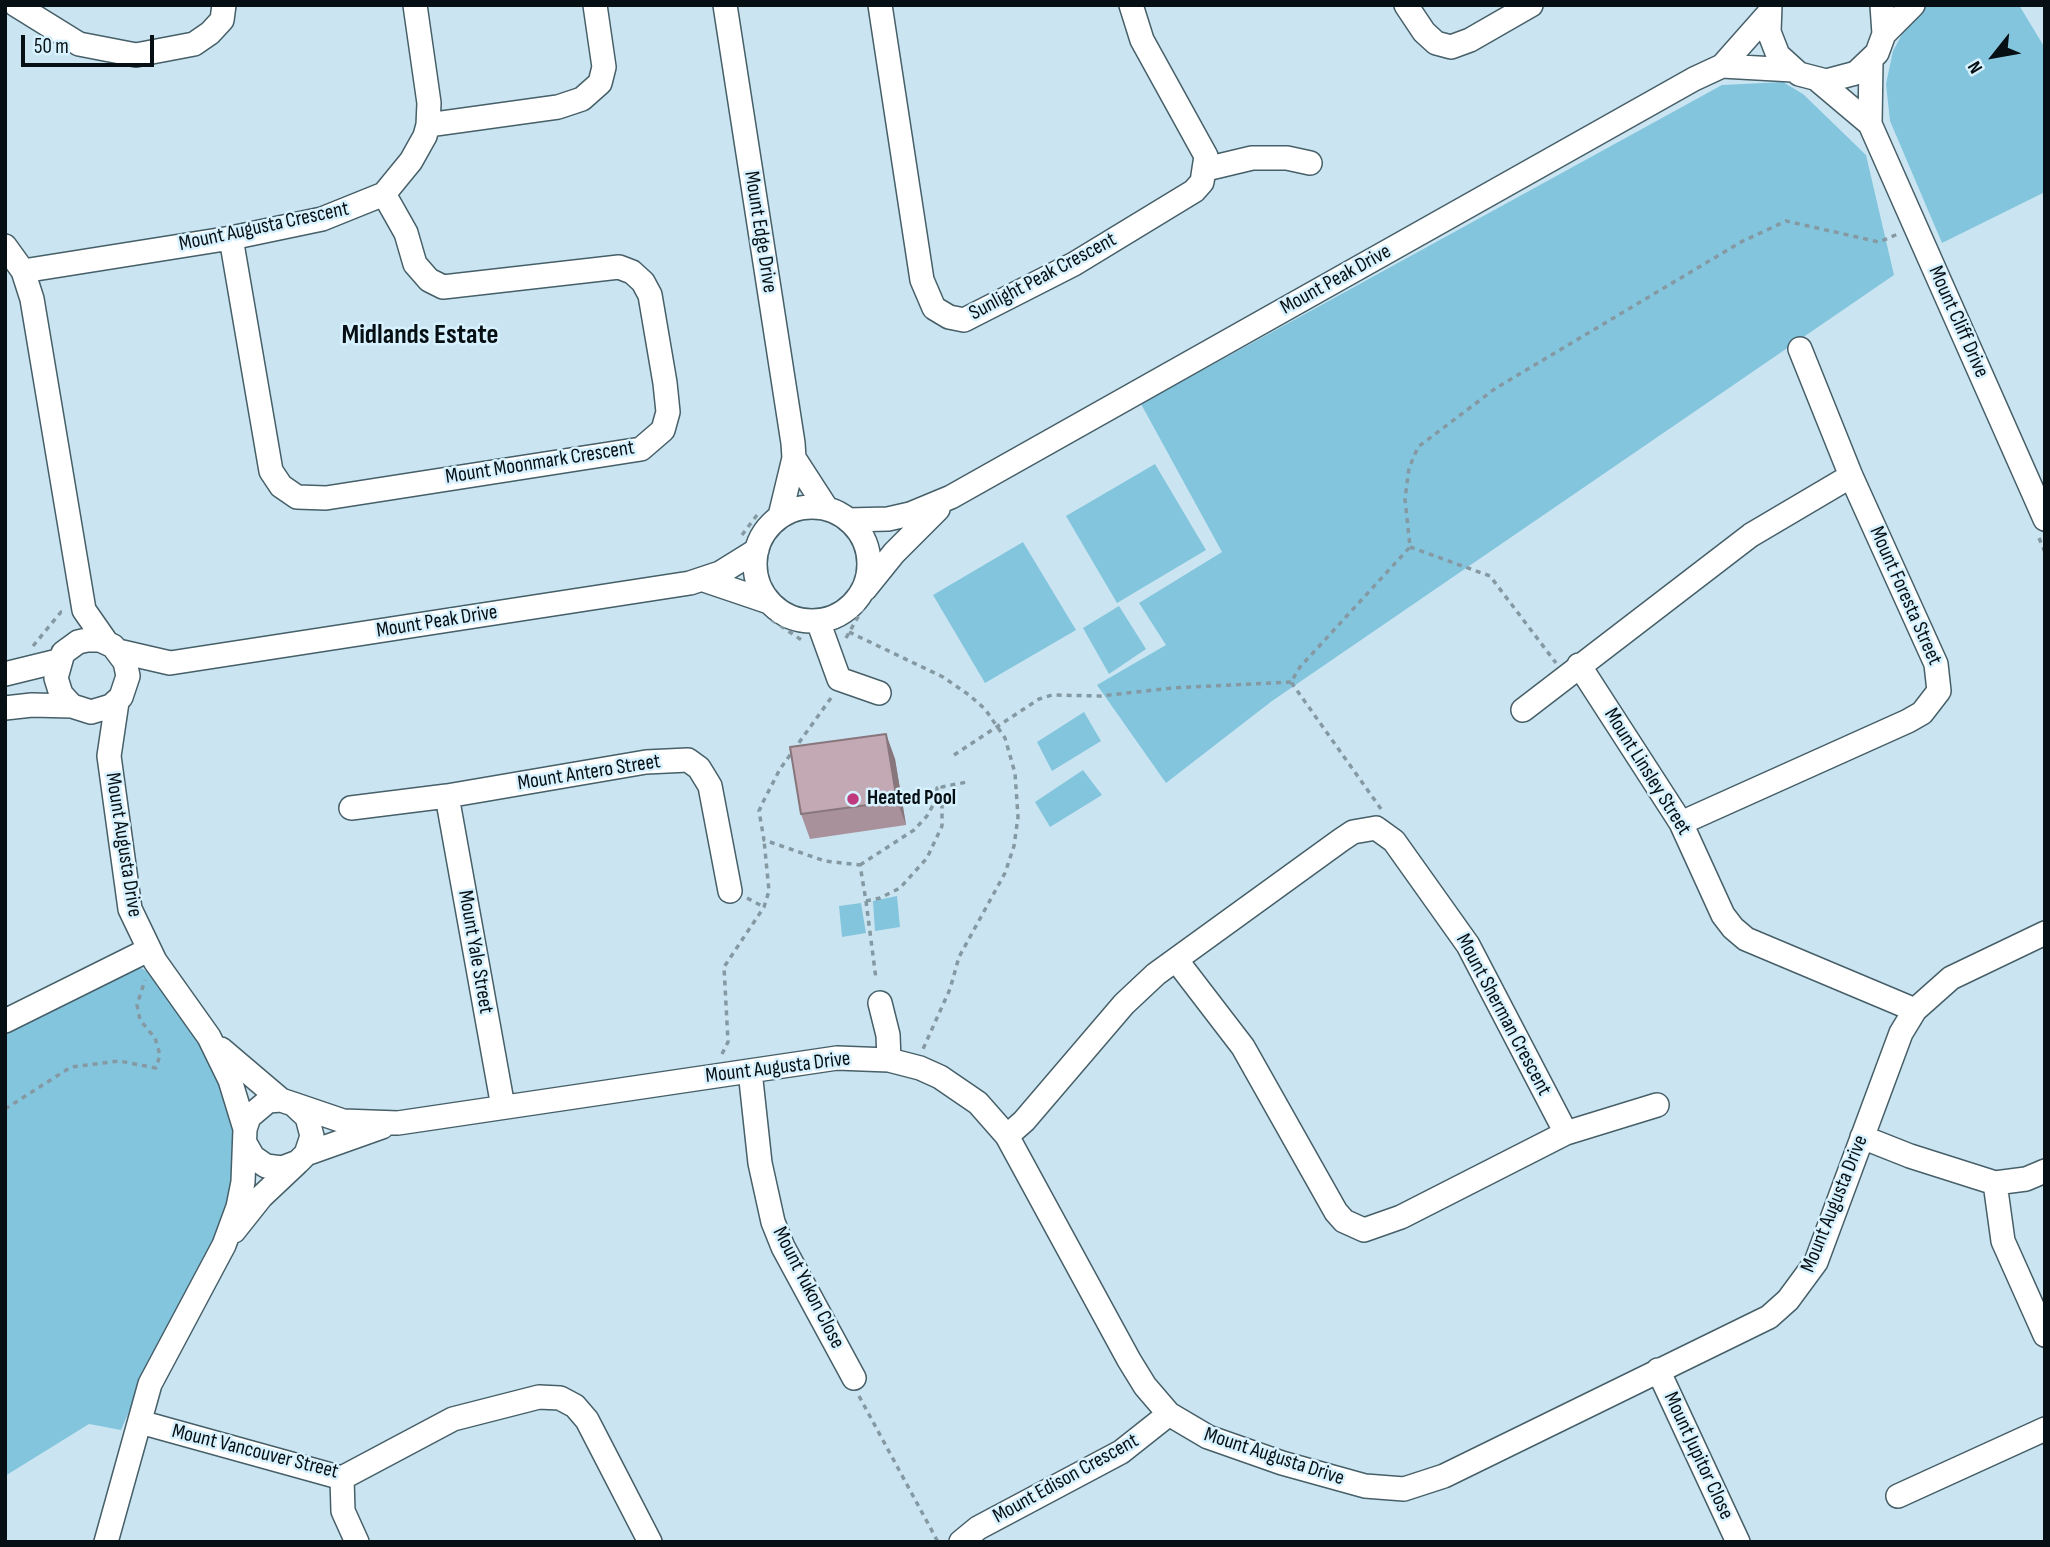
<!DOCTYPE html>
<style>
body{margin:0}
#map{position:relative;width:2050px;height:1547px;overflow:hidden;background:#cae5f1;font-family:"Sofia Sans Condensed",sans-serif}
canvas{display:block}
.frame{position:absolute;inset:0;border:7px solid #060f13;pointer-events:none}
.north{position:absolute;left:1959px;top:21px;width:70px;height:70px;-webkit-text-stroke:5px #d7f2fe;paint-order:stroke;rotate:239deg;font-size:19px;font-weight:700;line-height:28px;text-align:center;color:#060f13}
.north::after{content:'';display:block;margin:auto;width:24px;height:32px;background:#060f13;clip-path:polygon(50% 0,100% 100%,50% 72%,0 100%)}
.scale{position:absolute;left:21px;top:35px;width:133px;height:32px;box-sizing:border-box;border:4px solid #060f13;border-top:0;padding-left:9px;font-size:21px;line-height:24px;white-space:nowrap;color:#060f13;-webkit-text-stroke:5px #d7f2fe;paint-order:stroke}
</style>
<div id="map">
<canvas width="2050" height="1547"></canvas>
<div class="frame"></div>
<div class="north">N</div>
<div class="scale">50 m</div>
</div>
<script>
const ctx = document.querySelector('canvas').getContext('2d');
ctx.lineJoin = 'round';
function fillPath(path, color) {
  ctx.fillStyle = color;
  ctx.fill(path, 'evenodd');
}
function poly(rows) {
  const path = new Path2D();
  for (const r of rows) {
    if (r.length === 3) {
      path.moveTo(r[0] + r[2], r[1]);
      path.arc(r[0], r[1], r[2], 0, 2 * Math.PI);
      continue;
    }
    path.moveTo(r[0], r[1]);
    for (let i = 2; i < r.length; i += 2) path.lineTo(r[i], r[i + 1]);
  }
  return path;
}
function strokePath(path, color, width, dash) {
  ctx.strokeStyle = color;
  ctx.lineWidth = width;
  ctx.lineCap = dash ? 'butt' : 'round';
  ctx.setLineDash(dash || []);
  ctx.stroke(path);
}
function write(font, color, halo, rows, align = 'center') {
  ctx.font = font + ' "Sofia Sans Condensed",sans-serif';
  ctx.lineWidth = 5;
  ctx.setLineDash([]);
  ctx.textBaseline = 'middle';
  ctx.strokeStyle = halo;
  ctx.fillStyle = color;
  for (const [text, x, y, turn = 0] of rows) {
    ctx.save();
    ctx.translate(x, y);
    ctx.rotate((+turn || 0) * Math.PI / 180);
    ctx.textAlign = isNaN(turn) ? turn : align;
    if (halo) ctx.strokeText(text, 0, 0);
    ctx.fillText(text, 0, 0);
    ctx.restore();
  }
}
fillPath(poly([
 [1928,5,2019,5,2045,48,2045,192,1942,243,1890,121,1886,84,1893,51,1907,25],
 [1783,82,1803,94,1866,155,1894,275,1272,701,1166,783,1097,685,1166,645,1139,603,1222,552,1141,404,1722,85],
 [1155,464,1206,550,1117,603,1066,516],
 [1023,542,1076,630,985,683,933,595],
 [1119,606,1146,649,1109,674,1083,628],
 [1084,712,1101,741,1052,771,1037,742],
 [1083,770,1102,795,1050,827,1035,802],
 [897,896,900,927,875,931,873,901],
 [861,903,866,933,842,937,839,906],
 [137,966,158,977,218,1065,240,1140,222,1232,159,1342,121,1430,89,1424,5,1476,5,1030,30,1023]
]), '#84c5de');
const minor = poly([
 [16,5,79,44,136,55,194,44,210,33,222,20,224,5],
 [725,5,793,443,794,458,780,516],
 [880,5,922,280,934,308,949,317,964,320,1074,264,1194,191,1202,182,1206,156,1142,40,1131,5],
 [1406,5,1424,32,1436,43,1451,47,1470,40,1531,5],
 [1770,5,1769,32,1778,55,1799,74,1826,81,1856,73,1877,53,1884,34,1882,5],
 [1884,34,1913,5],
 [1722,66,1793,70],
 [1819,81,1870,124,2045,519],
 [1870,124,1871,61],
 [428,125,558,107,582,99,600,83,604,67,595,5],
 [1206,169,1252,158,1287,158,1310,163],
 [231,238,271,471,281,486,297,497,326,498,641,449,663,430,668,412,665,383,650,295,643,282,632,272,619,267,443,287,429,280,415,264,406,233,384,194],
 [5,246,23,271,32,299,84,610,107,643],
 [23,271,231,238,322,219,384,194,411,161,425,136,428,125,429,103,415,5],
 [794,458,827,509],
 [812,564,57],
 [848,520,888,519,910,514,951,497,1694,79,1722,66,1768,14],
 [704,580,769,602],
 [865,589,894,553,938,509],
 [818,621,839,679,879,693],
 [118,651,170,663,690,583,720,573,757,550],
 [1579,665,1681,823,1723,915,1733,928,1746,939,1915,1010],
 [5,674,58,661],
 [117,702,109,756,130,909,155,961,209,1037,230,1080,245,1129],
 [5,708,32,705,72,706,91,712,111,706,121,697,128,676,125,662,113,646,100,640,87,640,78,642,63,653,56,678,61,694,72,706],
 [1523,710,1751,535,1851,476],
 [447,796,503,1107],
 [351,808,447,796,646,762,688,760,699,768,710,786,730,891],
 [1681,823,1908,721,1922,713,1939,691,1936,664,1851,476,1800,349],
 [1177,961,1243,1047,1336,1212,1344,1221,1364,1230,1401,1217,1566,1133,1657,1105],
 [880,1003,888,1035,889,1060],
 [5,1021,148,950],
 [221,1049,281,1100],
 [750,1071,760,1163,773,1222,783,1247,854,1378],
 [293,1104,343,1121,398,1123,837,1058,889,1060,920,1068,940,1077,978,1103,1007,1136,1129,1360,1145,1386,1169,1414,1208,1437,1282,1463,1365,1486,1404,1489,1444,1476,1769,1317,1788,1300,1816,1262,1901,1033,1915,1010,1951,978,2045,933],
 [1007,1136,1024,1121,1124,1004,1156,974,1341,840,1353,832,1376,828,1394,841,1468,945,1566,1133],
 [1862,1137,1910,1156,1995,1183,2026,1179,2045,1171],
 [306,1154,382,1127],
 [1995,1183,2003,1241,2045,1335],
 [234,1231,261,1197,296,1164],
 [1658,1370,1738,1542],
 [140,1422,342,1478,453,1419,539,1397,560,1398,575,1406,587,1420,650,1542],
 [342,1478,343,1511,357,1542],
 [1898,1496,2045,1429],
 [106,1542,150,1384,224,1245,238,1207,243,1182,245,1129,249,1117,268,1101,281,1100,293,1104,307,1117,312,1136,306,1154,298,1162,282,1168,266,1166,253,1157,245,1143],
 [961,1542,978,1528,1121,1452,1169,1414]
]);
strokePath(minor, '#465f68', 26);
strokePath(poly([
 [742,535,760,511],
 [2039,538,2045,552],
 [1410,547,1490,576,1556,663],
 [772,620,803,641],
 [849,632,943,677,969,695,985,709,1005,738,1015,773,1018,817,1014,846,1005,873,959,957,950,989,923,1049],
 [846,638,863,608],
 [33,646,61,612,66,612],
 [831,698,780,769,763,802,759,811,764,840,825,861,860,865,866,901,880,898,900,888,927,858,942,826,942,787,967,782],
 [954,755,1039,699,1052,695,1101,696,1172,688,1291,682],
 [1381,809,1291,682,1300,667,1410,547,1405,499,1409,468,1418,447,1496,388,1741,242,1786,221,1879,242,1898,234],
 [860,865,914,830,927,816,937,798,937,788,942,787],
 [747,898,764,907],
 [866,901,876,979],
 [722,1054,728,1042,724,967,764,907,769,891,764,840],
 [5,1109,71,1067,119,1061,156,1068,160,1055,155,1038,140,1020,137,1005,145,980],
 [859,1396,938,1542]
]), '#8599a2', 3.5, [5, 5]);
strokePath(minor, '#fff', 23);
fillPath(poly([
 [886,734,895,759,906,825,810,839,801,814]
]), '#a8919a');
fillPath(poly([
 [886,734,895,759,906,825,897,801]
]), '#88767d');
const building = poly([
 [886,734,897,801,801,814,790,747,886,734]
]);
fillPath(building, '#c3a9b3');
strokePath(building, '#88767d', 2);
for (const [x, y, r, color] of [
 [853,799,7,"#be397e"]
]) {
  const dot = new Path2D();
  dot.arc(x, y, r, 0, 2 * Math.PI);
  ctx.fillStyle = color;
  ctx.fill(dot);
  strokePath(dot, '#d7f2fe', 2.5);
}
write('21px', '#060f13', '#d7f2fe', [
 ["Mount Augusta Crescent",264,227,-12],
 ["Mount Edge Drive",760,232,81],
 ["Sunlight Peak Crescent",1043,277,-28],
 ["Mount Peak Drive",1336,280,-29],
 ["Mount Cliff Drive",1958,322,66],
 ["Mount Moonmark Crescent",540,463,-9],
 ["Mount Foresta Street",1905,596,66],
 ["Mount Peak Drive",437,622,-9],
 ["Mount Linsley Street",1647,772,58],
 ["Mount Antero Street",589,773,-9],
 ["Mount Augusta Drive",123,845,81],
 ["Mount Yale Street",475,952,80],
 ["Mount Sherman Crescent",1503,1015,62],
 ["Mount Augusta Drive",778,1068,-7],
 ["Mount Augusta Drive",1835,1204,-68],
 ["Mount Yukon Close",808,1288,63],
 ["Mount Vancouver Street",255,1452,14],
 ["Mount Jupitor Close",1698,1456,65],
 ["Mount Augusta Drive",1274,1457,18],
 ["Mount Edison Crescent",1066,1479,-29]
]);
write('bold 21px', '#060f13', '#d7f2fe', [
 ["Heated Pool",867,799]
], 'left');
write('bold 28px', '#060f13', '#d7f2fe', [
 ["Midlands Estate",420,336]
]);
</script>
